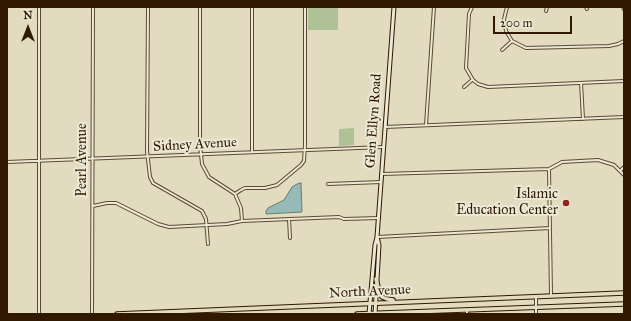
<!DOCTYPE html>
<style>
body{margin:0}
#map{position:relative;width:631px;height:321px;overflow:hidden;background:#e2dbc0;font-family:"IM FELL Great Primer",serif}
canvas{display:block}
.frame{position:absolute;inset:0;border:8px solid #301900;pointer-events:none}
.north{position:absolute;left:8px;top:8px;width:40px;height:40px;-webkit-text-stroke:3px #ece8d6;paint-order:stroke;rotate:0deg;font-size:11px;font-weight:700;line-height:16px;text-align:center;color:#301900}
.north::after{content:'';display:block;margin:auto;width:14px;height:18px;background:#301900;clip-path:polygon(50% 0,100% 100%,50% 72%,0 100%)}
.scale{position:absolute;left:493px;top:16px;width:79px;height:18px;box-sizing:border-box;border:2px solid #301900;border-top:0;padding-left:5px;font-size:12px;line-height:14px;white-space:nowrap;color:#301900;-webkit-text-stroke:3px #ece8d6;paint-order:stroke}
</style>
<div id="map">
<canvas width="631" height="321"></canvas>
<div class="frame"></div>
<div class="north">N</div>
<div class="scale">200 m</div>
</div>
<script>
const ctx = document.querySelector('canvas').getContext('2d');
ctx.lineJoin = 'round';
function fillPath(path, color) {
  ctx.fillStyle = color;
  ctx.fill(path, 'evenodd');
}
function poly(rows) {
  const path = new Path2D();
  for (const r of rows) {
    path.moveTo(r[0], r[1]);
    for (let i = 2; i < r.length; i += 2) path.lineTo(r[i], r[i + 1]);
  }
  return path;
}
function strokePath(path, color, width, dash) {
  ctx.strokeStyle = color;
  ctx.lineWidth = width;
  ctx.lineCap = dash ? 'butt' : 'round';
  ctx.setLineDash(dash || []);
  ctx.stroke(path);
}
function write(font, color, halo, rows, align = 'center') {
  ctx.font = font + ' "IM FELL Great Primer",serif';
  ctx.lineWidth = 4;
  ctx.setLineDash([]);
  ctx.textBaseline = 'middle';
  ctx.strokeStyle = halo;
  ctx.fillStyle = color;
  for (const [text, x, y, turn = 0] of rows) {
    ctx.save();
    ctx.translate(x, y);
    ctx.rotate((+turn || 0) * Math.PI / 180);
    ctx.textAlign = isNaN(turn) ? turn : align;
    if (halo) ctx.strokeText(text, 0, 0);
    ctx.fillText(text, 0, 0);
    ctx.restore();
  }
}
fillPath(poly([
 [308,7,338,7,338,30,308,30],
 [354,128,354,145,339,146,339,129]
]), '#afc196');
const water = poly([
 [301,183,302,212,266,214,266,211,268,208,284,200,292,187,297,184,301,183]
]);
fillPath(water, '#95bab7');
strokePath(water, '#6d7a6e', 1);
const street = poly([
 [148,7,147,151,150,177,153,183,202,211,206,219,208,244],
 [200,7,200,145,202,164,209,177,235,194,241,208,242,221],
 [472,7,469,14,466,68,473,80,478,84,488,87,624,81],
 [507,7,504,19,506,31,512,41,526,48,609,46,618,44,624,41],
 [586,7,587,9],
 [623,7,624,9],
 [546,11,547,7],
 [502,50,512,41],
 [581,83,583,119],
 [464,87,472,80],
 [426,125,434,7],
 [385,127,624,117],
 [252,152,252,7],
 [7,162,384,147],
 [549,169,551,295],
 [621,170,624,167],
 [382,174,549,169,562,162,598,160,614,165,624,175],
 [328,184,381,182],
 [235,194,241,190,245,188,265,188,277,185,301,165,304,161,305,145,305,7],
 [93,206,107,203,116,203,158,224,169,227,227,224,242,221,339,217,344,219,379,218],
 [289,219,290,238],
 [377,237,550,228],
 [536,297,536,314],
 [39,314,39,7],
 [92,314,93,7],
 [467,314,467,310]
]);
const secondary = poly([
 [369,314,375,245,377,237,394,7],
 [375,314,379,245,377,237]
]);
const primary = poly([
 [376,279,379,291,382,297,387,299,393,300],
 [117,314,624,293],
 [357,314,624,304]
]);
strokePath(street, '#5c4a30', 4);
strokePath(secondary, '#301900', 5);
strokePath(primary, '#301900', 5.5);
strokePath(street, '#ece8d6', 2);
strokePath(secondary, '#ece8d6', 3);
strokePath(primary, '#e2dbc0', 3.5);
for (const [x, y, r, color] of [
 [566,203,4,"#8f2418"]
]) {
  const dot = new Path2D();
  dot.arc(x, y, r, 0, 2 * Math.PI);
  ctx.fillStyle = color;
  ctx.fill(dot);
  strokePath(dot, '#ece8d6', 1.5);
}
write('14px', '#301900', '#ece8d6', [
 ["Glen Ellyn Road",374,121,-86],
 ["Sidney Avenue",195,145,-3],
 ["Pearl Avenue",83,160,-90],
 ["North Avenue",370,292,-3]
]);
write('14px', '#301900', '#ece8d6', [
 ["Islamic",558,195],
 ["Education Center",558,211]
], 'right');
</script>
